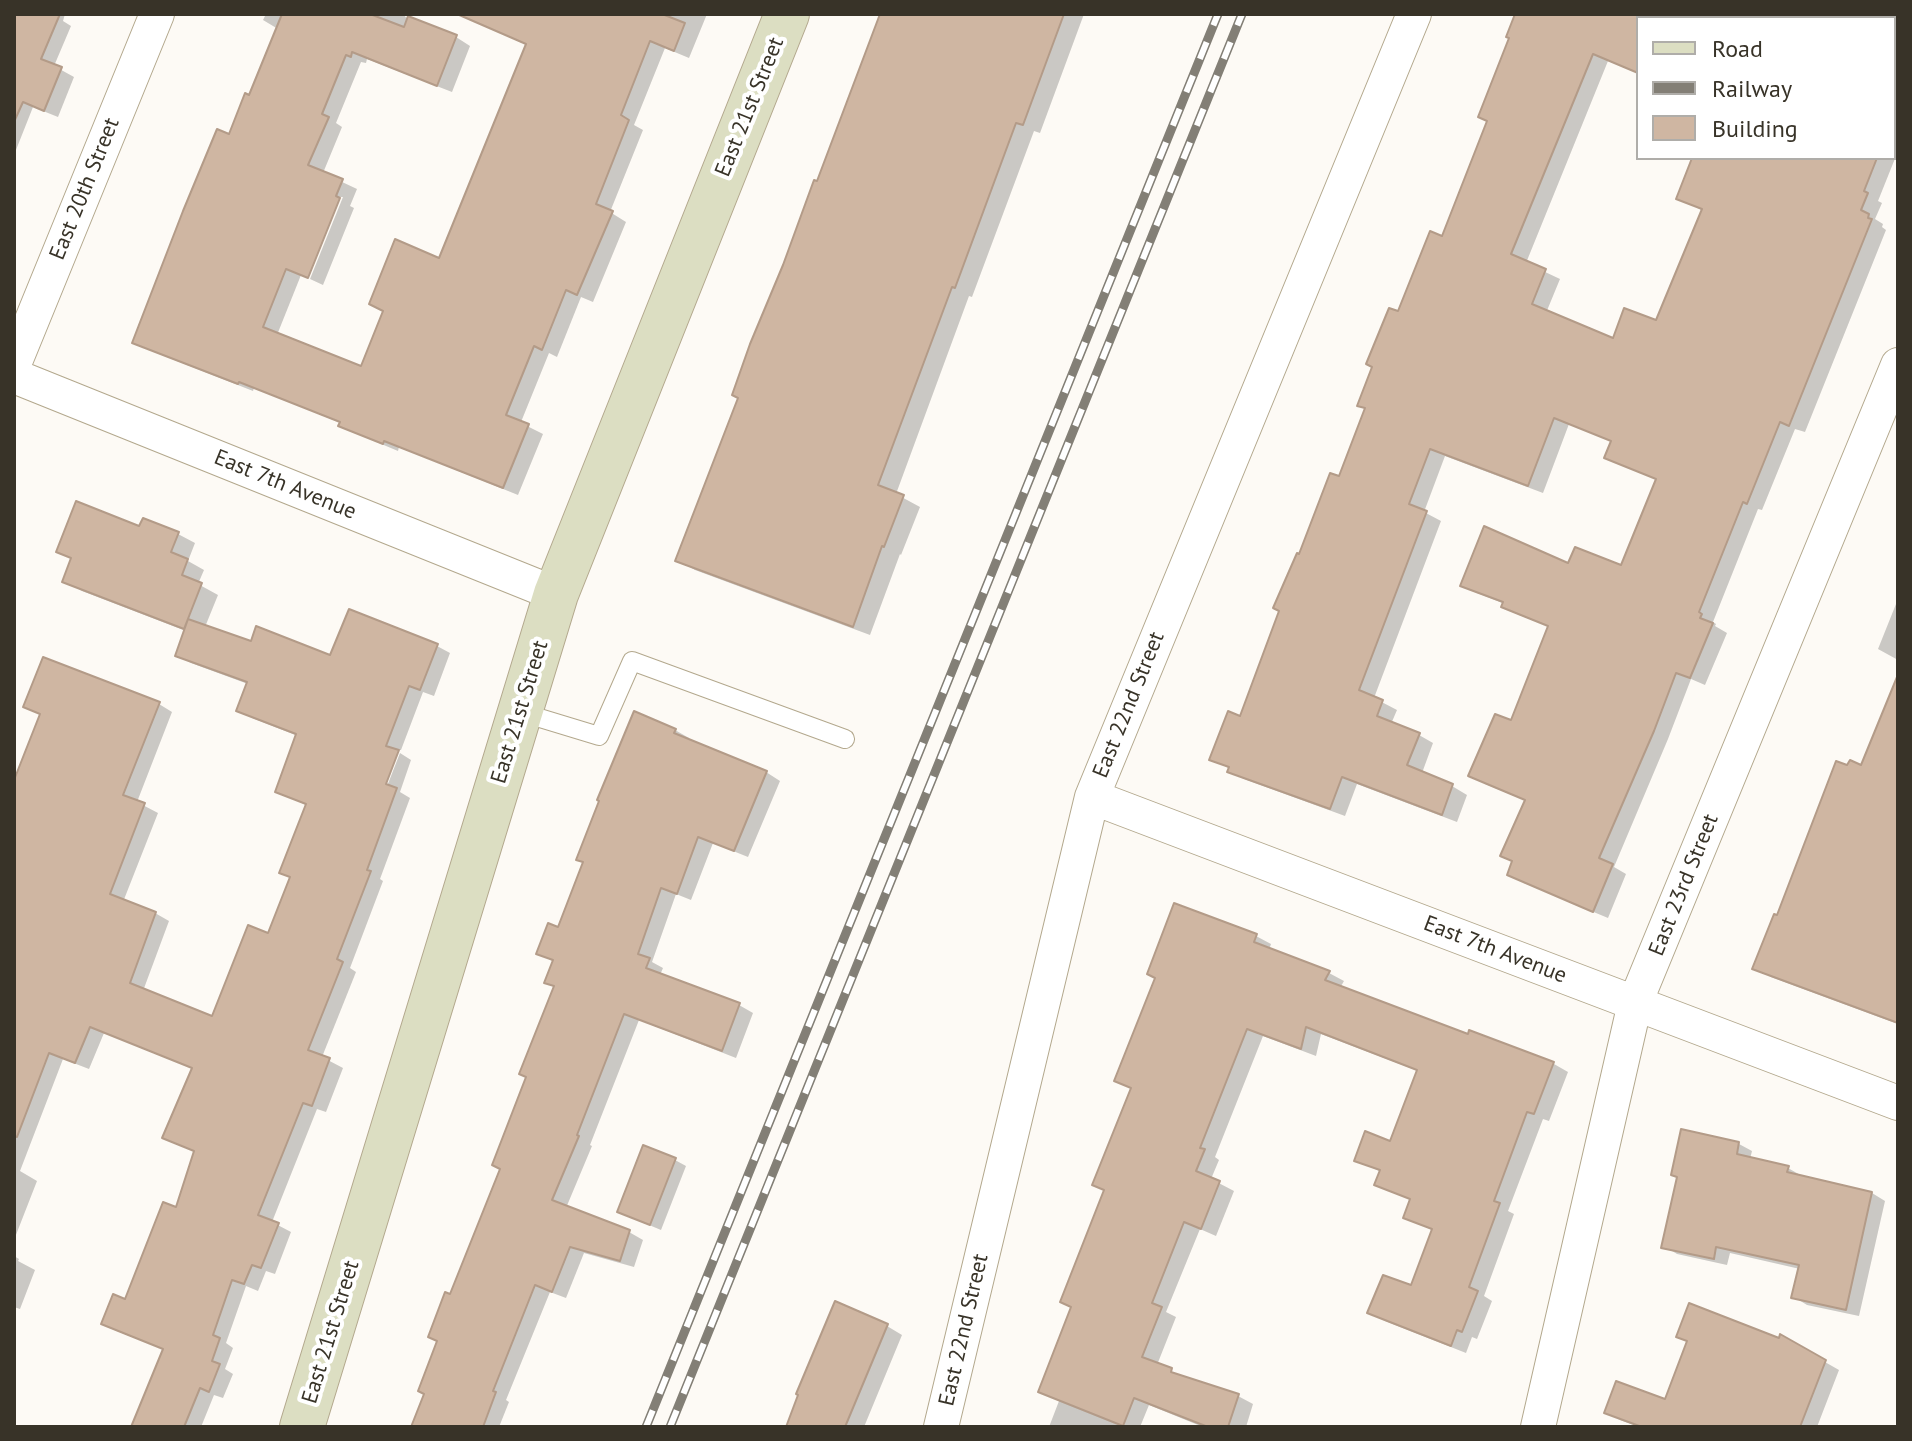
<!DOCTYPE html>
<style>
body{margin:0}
#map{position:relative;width:1912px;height:1441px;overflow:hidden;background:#fdfaf5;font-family:"PT Sans",sans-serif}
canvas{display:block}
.frame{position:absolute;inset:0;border:16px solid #383328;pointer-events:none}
.legend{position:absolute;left:1636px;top:16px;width:260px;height:144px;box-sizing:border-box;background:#fff;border:2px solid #afada9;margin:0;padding:10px 14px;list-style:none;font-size:24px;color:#383328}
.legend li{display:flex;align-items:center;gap:16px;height:40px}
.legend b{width:40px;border:2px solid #afada9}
</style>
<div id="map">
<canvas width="1912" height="1441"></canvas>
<div class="frame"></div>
<ul class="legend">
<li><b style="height:10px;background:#dcdec2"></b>Road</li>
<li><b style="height:10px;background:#837f76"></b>Railway</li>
<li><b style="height:22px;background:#cfb6a2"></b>Building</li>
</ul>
</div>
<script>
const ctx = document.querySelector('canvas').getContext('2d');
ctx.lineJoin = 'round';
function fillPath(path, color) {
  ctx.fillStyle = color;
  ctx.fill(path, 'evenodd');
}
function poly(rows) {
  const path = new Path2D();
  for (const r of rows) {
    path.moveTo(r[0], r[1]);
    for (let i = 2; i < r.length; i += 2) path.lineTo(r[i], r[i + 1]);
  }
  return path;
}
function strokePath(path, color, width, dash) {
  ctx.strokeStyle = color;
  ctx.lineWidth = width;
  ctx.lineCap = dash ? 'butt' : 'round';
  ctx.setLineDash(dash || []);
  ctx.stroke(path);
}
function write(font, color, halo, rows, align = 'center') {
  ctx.font = font + ' "PT Sans",sans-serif';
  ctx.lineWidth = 8;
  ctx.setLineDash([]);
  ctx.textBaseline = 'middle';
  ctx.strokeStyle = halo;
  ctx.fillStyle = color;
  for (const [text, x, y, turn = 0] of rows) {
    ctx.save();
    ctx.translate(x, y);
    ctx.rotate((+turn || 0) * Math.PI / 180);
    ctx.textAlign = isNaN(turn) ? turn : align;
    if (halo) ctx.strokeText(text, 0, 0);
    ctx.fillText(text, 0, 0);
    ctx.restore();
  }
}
fillPath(poly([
 [14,14,65,14,63,21,71,26,54,66,74,77,58,117,33,107,14,155],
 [266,14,406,14,405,17,456,37,470,46,452,92,367,59,366,63,361,62,336,123,342,127,323,173,357,189,350,206,354,208,323,285,310,279,343,197,338,197,306,278,301,275,277,335,363,369,441,260,528,45,490,27,495,14,707,14,689,58,665,48,634,125,643,130,610,212,626,222,593,302,581,297,557,357,549,353,521,422,521,423,543,434,518,495,399,447,398,451,355,433,341,425,341,423,254,388,253,391,149,350,134,342,250,98,278,29,263,20],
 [886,14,1084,14,1040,133,1034,131,972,297,969,296,896,494,920,507,901,555,900,554,870,635,695,570,678,560,818,184],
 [1517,14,1728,14,1726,18,1638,18,1638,73,1608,61,1526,263,1560,279,1546,313,1614,341,1657,323,1703,211,1679,198,1694,158,1894,158,1894,18,1811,18,1812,16,1815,18,1817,14,1898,14,1898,151,1878,201,1882,203,1875,219,1883,224,1882,227,1886,230,1805,432,1795,429,1762,510,1758,509,1713,622,1716,624,1715,626,1727,633,1705,685,1691,679,1668,739,1614,867,1626,874,1608,918,1524,883,1509,874,1527,801,1485,784,1471,775,1512,723,1550,627,1519,615,1504,606,1505,604,1477,593,1462,585,1570,566,1622,568,1658,480,1621,465,1607,457,1613,442,1569,424,1543,493,1445,456,1424,512,1441,521,1374,698,1397,710,1391,724,1419,735,1433,743,1422,773,1452,786,1467,795,1457,822,1357,784,1345,816,1244,779,1229,771,1230,769,1212,759,1241,719,1300,556,1340,479,1399,314,1443,238,1489,121],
 [141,529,178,534,195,543,188,561,204,570,198,584,218,595,205,627,252,644,332,658,437,646,450,653,434,696,423,692,401,750,396,750,381,792,384,794,400,753,411,760,400,792,410,798,380,879,383,881,350,968,356,972,322,1057,343,1068,326,1112,317,1109,272,1222,291,1232,275,1274,266,1271,258,1291,246,1286,226,1343,233,1348,225,1369,233,1374,223,1398,214,1395,201,1427,133,1427,165,1350,117,1331,104,1323,127,1302,177,1210,196,1152,165,1137,193,1069,104,1033,89,1069,63,1059,20,1171,37,1181,14,1240,14,780,16,780,159,704,172,712,137,802,158,813,123,902,155,913,169,921,143,991,213,1018,269,935,291,878,281,872,308,806,277,791,298,736,252,718,238,710,248,684,191,663,177,655,186,631,82,591,65,581,73,559,58,551],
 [1898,599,1898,660,1878,649],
 [1898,679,1898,1024,1771,977,1755,968,1849,768,1862,767],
 [635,714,675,730,689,738,688,741,766,772,780,781,748,857,713,843,691,900,676,894,652,962,663,968,660,975,739,1005,753,1013,736,1058,639,1020,590,1145,592,1146,566,1208,629,1232,643,1240,634,1267,584,1253,566,1298,550,1292,506,1400,509,1402,499,1427,414,1427,426,1394,451,1297,502,1169,556,987,554,962,538,953,559,929,585,863],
 [1175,905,1256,936,1271,944,1269,950,1329,973,1344,981,1340,988,1469,1037,1470,1032,1554,1064,1568,1072,1549,1121,1543,1119,1508,1211,1514,1214,1484,1296,1492,1301,1477,1339,1472,1337,1466,1353,1385,1321,1370,1313,1412,1288,1434,1231,1405,1217,1412,1200,1391,1192,1376,1184,1381,1172,1357,1160,1391,1143,1418,1071,1321,1034,1316,1056,1263,1036,1215,1157,1219,1160,1211,1179,1234,1191,1216,1236,1200,1229,1166,1312,1176,1317,1157,1365,1187,1380,1238,1396,1253,1404,1246,1427,1203,1427,1149,1405,1140,1427,1049,1427,1059,1401,1040,1391,1073,1308,1132,1089,1116,1080,1157,978],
 [1739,1144,1752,1151,1750,1159,1788,1168,1802,1176,1872,1193,1885,1201,1859,1316,1807,1305,1794,1297,1800,1269,1730,1253,1727,1265,1677,1254,1664,1246],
 [675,1160,686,1166,661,1230,630,1217],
 [14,1256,19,1259,18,1261,35,1270,20,1309,14,1307],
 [887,1326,902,1335,864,1427,789,1427],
 [1679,1336,1780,1341,1781,1337,1839,1370,1817,1427,1639,1427,1620,1420,1606,1412,1666,1402,1689,1342]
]), '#0003');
const building = poly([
 [14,14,60,14,41,59,62,67,44,111,23,102,14,122,14,14],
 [282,14,370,14,404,27,408,16,457,35,437,86,352,52,351,57,346,55,322,114,329,117,308,165,343,179,336,196,340,198,308,278,286,269,263,327,361,366,383,311,369,304,395,239,439,258,526,44,457,14,662,14,685,23,674,51,650,41,621,115,629,120,596,204,613,211,577,295,566,290,542,350,534,346,506,415,529,424,503,488,384,441,383,444,338,426,340,422,239,382,238,384,132,343,183,211,217,129,229,134,245,93,249,95,282,14],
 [880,14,1064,14,1023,125,1016,123,955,288,952,287,878,485,904,495,884,547,882,546,853,627,675,561,738,398,732,395,750,344,783,265,814,180,817,181,880,14],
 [1515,14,1638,14,1638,73,1593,54,1511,254,1546,269,1532,304,1613,338,1624,308,1656,320,1702,209,1676,199,1692,158,1877,158,1864,191,1868,193,1861,210,1869,214,1868,218,1872,219,1789,426,1780,422,1747,504,1743,502,1699,612,1702,614,1700,618,1713,623,1690,678,1676,673,1654,731,1599,858,1613,864,1593,912,1507,875,1512,861,1500,856,1525,800,1468,776,1495,714,1511,720,1548,626,1501,607,1503,602,1460,586,1484,526,1568,563,1575,547,1621,565,1656,479,1604,458,1611,441,1554,418,1528,486,1430,449,1409,504,1427,511,1359,690,1383,700,1377,716,1420,733,1407,765,1453,784,1442,815,1342,777,1330,809,1227,772,1229,767,1209,760,1228,711,1240,716,1279,611,1273,608,1297,553,1299,554,1330,473,1339,476,1365,408,1357,406,1372,367,1366,364,1389,308,1398,311,1430,231,1442,236,1487,121,1478,117,1509,38,1506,37,1515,14],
 [76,501,139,526,143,518,179,532,171,552,188,559,182,575,202,583,184,629,62,582,71,558,56,552,76,501],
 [349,609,438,644,420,690,409,686,386,746,399,750,386,784,397,788,367,870,371,871,337,959,343,962,308,1050,330,1058,312,1106,303,1103,258,1215,279,1223,261,1268,252,1265,244,1284,232,1280,213,1335,220,1338,212,1361,220,1364,209,1392,200,1388,184,1427,131,1427,163,1349,101,1324,113,1294,125,1299,163,1202,176,1207,194,1151,162,1138,192,1068,90,1027,75,1063,49,1053,17,1137,14,1136,14,780,40,714,23,707,43,657,160,702,123,795,145,803,110,894,156,912,130,983,212,1016,248,925,268,933,290,877,279,873,306,804,275,792,296,734,236,711,247,682,175,656,188,619,251,641,256,626,330,655,349,609],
 [1897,677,1898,677,1898,1023,1752,969,1774,914,1777,915,1836,761,1847,765,1850,760,1861,765,1897,677],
 [634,711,676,729,674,733,767,771,734,851,698,837,677,894,661,888,638,954,650,958,646,968,740,1003,722,1051,624,1014,577,1135,579,1136,552,1200,630,1230,620,1261,570,1247,552,1292,535,1285,493,1391,496,1392,483,1427,411,1427,424,1394,418,1391,437,1341,428,1337,445,1292,450,1294,500,1169,492,1165,526,1077,519,1074,554,986,544,983,553,960,536,954,548,923,558,927,583,862,576,860,599,801,597,800,634,711],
 [1174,903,1257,934,1254,942,1330,971,1325,980,1468,1034,1469,1030,1554,1062,1534,1114,1527,1112,1494,1201,1500,1203,1469,1287,1478,1291,1462,1332,1457,1330,1451,1346,1367,1313,1383,1275,1411,1285,1432,1229,1403,1218,1410,1199,1374,1185,1380,1170,1354,1161,1365,1131,1390,1141,1417,1070,1306,1027,1301,1049,1247,1029,1200,1148,1205,1149,1196,1171,1220,1181,1201,1229,1184,1222,1152,1303,1162,1307,1142,1357,1172,1368,1171,1372,1239,1394,1228,1427,1208,1427,1134,1398,1123,1426,1038,1392,1071,1307,1060,1302,1104,1190,1092,1185,1131,1088,1114,1081,1155,978,1147,974,1174,903],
 [1681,1129,1739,1142,1737,1154,1789,1166,1787,1172,1872,1192,1846,1310,1791,1298,1799,1265,1716,1247,1714,1259,1661,1248,1677,1177,1671,1175,1681,1129],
 [643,1145,676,1158,650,1225,617,1212,643,1145],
 [835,1301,888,1324,845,1427,786,1427,798,1395,796,1394,835,1301],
 [1689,1303,1779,1338,1780,1334,1826,1360,1800,1427,1642,1427,1604,1413,1616,1381,1665,1399,1687,1341,1676,1337,1689,1303]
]);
fillPath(building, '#cfb6a2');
strokePath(building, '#b39b88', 2);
const lane = poly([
 [520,712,599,736,632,661,845,739]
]);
const street = poly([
 [14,364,157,14],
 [14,376,556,594],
 [1092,797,1898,1103],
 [941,1427,1092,797,1414,14],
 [1538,1427,1635,1003,1898,365]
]);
const secondary = poly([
 [302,1427,556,594,787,14]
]);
strokePath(lane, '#b3a88d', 20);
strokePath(street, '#b3a88d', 36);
strokePath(secondary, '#b3a88d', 46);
strokePath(lane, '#fff', 18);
strokePath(street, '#fff', 34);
strokePath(secondary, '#dcdec2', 44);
const rail = poly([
 [646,1427,1218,14],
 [670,1427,1242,14]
]);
strokePath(rail, '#837f76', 9);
strokePath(rail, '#fff', 6, [18]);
write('22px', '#383328', '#fff', [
 ["East 21st Street",750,107,-68],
 ["East 20th Street",85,189,-68],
 ["East 7th Avenue",285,485,22],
 ["East 22nd Street",1129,705,-68],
 ["East 21st Street",520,712,-73],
 ["East 23rd Street",1684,885,-68],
 ["East 7th Avenue",1495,950,21],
 ["East 22nd Street",964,1330,-77],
 ["East 21st Street",331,1332,-73]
]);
</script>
